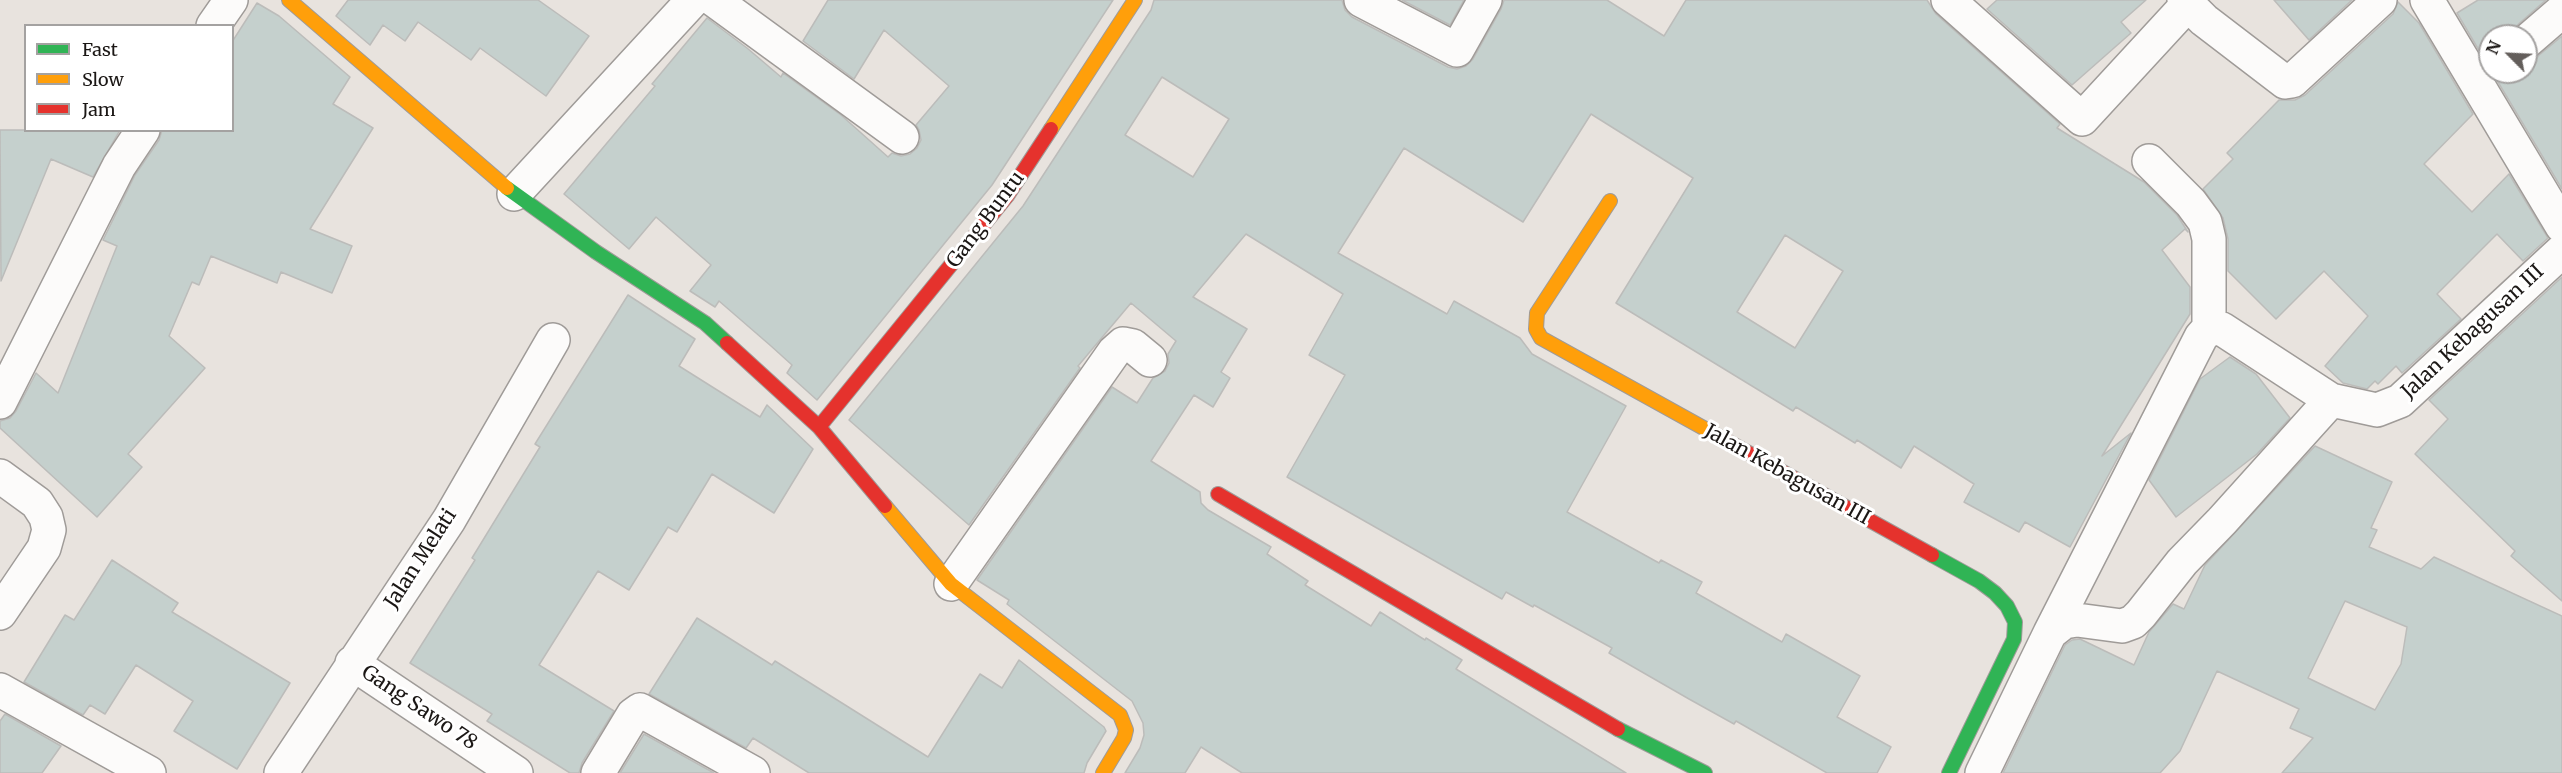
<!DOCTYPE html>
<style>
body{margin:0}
#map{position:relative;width:2562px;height:773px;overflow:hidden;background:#e8e3de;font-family:Merriweather,serif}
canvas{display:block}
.legend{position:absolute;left:24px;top:24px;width:210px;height:108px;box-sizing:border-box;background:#fff;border:2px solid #a4a2a1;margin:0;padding:8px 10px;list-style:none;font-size:18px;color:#1b1715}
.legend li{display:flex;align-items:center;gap:12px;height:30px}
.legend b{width:30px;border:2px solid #a4a2a1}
.north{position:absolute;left:2478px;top:24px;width:60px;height:60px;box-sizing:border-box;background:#fff;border:2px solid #a4a2a1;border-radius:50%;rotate:294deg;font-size:16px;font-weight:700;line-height:24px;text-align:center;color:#1b1715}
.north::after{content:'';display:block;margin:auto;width:21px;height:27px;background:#635e5b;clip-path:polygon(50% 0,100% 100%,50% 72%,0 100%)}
</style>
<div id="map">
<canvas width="2562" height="773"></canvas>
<ul class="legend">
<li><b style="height:8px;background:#30b455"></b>Fast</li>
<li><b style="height:8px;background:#ff9f0a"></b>Slow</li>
<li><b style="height:8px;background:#e5322d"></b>Jam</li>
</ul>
<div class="north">N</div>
</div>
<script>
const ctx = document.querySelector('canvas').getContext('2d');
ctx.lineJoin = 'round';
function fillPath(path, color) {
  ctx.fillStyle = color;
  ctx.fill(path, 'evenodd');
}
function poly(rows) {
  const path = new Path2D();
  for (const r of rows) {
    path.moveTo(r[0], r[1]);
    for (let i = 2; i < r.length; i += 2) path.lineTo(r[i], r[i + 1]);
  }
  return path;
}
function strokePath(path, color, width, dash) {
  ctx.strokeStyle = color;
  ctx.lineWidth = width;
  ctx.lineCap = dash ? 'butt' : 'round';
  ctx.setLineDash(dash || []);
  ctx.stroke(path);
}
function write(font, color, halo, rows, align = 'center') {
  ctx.font = font + ' Merriweather,serif';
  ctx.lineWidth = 6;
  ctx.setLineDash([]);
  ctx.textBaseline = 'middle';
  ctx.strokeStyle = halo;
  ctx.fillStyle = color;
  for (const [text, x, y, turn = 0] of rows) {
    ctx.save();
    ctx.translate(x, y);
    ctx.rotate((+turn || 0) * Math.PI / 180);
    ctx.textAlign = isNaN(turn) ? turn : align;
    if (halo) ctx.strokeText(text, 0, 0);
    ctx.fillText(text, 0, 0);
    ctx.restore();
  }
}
const building = poly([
 [348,0,538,0,589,36,546,96,480,48,471,60,418,22,405,41,383,25,370,45,336,16,348,0],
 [828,0,1113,0,992,185,817,400,787,373,792,365,771,346,719,301,715,307,690,291,711,265,656,217,629,249,564,194,655,86,652,84,707,18,747,48,781,77,783,73,841,115,888,157,892,153,901,156,910,154,917,148,921,140,919,130,916,125,949,86,884,30,854,79,803,41,828,0],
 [1154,0,1342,0,1345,10,1352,17,1448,67,1457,69,1466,66,1473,59,1501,9,1504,0,1607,0,1664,36,1686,0,1927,0,1936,14,2060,124,2057,128,2144,182,2177,215,2188,232,2185,229,2162,250,2190,287,2190,314,2102,456,2131,433,2070,547,2025,522,2019,532,1964,502,1974,484,1914,446,1901,468,1857,440,1855,443,1796,407,1793,411,1616,303,1693,178,1591,114,1523,222,1404,148,1338,253,1447,314,1454,301,1520,338,1532,354,1626,406,1567,512,1659,563,1661,560,1702,582,1696,593,1782,642,1786,634,1860,676,1837,717,1891,747,1877,773,1827,773,1736,721,1734,724,1689,699,1609,653,1612,648,1534,605,1533,607,1506,592,1502,599,1287,477,1345,375,1309,355,1343,294,1246,234,1193,297,1247,329,1221,372,1230,378,1213,407,1194,395,1151,461,1200,492,1201,503,1208,510,1271,547,1267,554,1308,581,1305,585,1371,626,1380,612,1425,640,1426,638,1462,660,1456,669,1626,773,1242,773,1201,747,1185,773,1125,773,1140,748,1144,735,1143,723,1132,701,1007,604,1009,600,977,580,1112,387,1137,403,1153,378,1165,371,1169,363,1168,354,1176,341,1131,303,1078,366,1080,368,969,525,849,420,1023,206,1151,10,1154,0],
 [1162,77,1229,119,1193,177,1125,135,1162,77],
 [1785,235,1843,271,1795,348,1737,312,1785,235],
 [1402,0,1464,0,1450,25,1402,0],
 [1997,0,2146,0,2121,22,2131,33,2072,85,1987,9,1997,0],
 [2274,0,2352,0,2309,40,2274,0],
 [2478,0,2546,0,2514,28,2508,36,2490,36,2490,69,2457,13,2478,0],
 [2398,2,2419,23,2473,114,2424,164,2472,212,2509,174,2548,238,2523,261,2497,234,2437,294,2461,319,2402,373,2396,366,2378,384,2375,381,2367,389,2343,383,2325,366,2368,316,2324,271,2276,319,2228,271,2228,239,2223,218,2203,189,2233,159,2227,153,2279,100,2295,100,2305,95,2393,14,2398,2],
 [257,3,279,16,350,77,333,104,373,128,310,229,352,246,332,293,281,272,277,283,211,256,199,285,192,282,169,336,205,368,128,454,142,467,97,517,0,428,0,421,10,418,16,411,36,373,58,393,117,246,103,240,135,175,159,140,162,130,232,130,232,42,257,3],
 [2562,36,2562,189,2492,72,2526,72,2526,60,2538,56,2562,36],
 [0,130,120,130,93,177,51,159,1,281,0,130],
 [2562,277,2562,601,2511,556,2515,551,2415,454,2448,419,2429,400,2562,277],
 [628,295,695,339,679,366,760,417,767,405,813,449,774,513,712,474,677,532,668,527,629,590,598,571,539,665,614,711,582,763,579,773,570,773,487,721,492,714,410,663,475,560,472,558,540,447,535,444,628,295],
 [2230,357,2256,374,2290,418,2257,454,2176,517,2149,480,2200,379,2230,357],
 [2315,446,2392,482,2371,528,2377,530,2369,547,2421,569,2434,557,2562,616,2562,773,2282,773,2313,738,2290,728,2299,709,2217,671,2180,751,2160,773,2003,773,2065,645,2072,640,2080,639,2134,665,2149,632,2173,604,2184,609,2205,565,2315,446],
 [2345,601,2407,627,2401,664,2375,710,2308,678,2345,601],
 [112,560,178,603,172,612,290,683,237,769,174,731,193,701,136,665,105,714,90,705,83,715,24,682,65,615,74,620,112,560],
 [697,618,772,665,775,661,928,757,980,674,1002,688,1019,660,1104,727,1106,731,1087,763,1084,773,809,773,753,738,746,748,649,694,697,618],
 [5,714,61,746,42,773,0,773,0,721,5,714],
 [644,734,714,773,620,773,644,734]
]);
fillPath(building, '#c5d0cd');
strokePath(building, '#bcbcba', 1.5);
const street = poly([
 [714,0,902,137],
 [1361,0,1457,50,1485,0],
 [1948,0,2082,119,2188,4],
 [2184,0,2204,20,2285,82,2292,81,2380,0],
 [2427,0,2562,226],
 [213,26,231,0],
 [2526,42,2562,11],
 [2149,161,2191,203,2205,222,2209,239,2209,328],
 [514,194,693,0],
 [2209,328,2222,329,2331,400,2377,410,2400,401,2562,251],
 [0,402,119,166,143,130],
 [0,476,37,503,46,517,49,530,44,548,0,613],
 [951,584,1114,352,1123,344,1133,346,1150,360],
 [2050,633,2201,337,2209,328],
 [352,663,516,773],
 [0,690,149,773],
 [281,773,449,520,553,340],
 [598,773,633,715,640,710,753,773],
 [1982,773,2050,633,2064,622,2077,620,2122,626,2133,622,2141,614,2182,562,2222,521,2331,400]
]);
const fast = poly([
 [507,188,596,252,705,323,727,343],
 [1932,555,1979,581,1995,593,2007,606,2015,622,2014,639,1949,773],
 [1618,729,1705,773]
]);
const slow = poly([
 [289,0,507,188],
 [1051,129,1135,0],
 [1610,201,1537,313,1536,329,1541,338,1727,441],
 [885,506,951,584,1120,715,1126,730,1124,738,1103,773]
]);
const jam = poly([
 [727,343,819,427,885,506],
 [819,427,1007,196,1051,129],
 [1727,441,1932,555],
 [1218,494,1618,729]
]);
strokePath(street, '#9f9b98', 36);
strokePath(fast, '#9f9b98', 16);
strokePath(slow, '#9f9b98', 16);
strokePath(jam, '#9f9b98', 16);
strokePath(street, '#fcfbfa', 33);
strokePath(fast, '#30b455', 14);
strokePath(slow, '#ff9f0a', 14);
strokePath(jam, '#e5322d', 14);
write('20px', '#1b1715', '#fff', [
 ["Gang Buntu",986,220,-53],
 ["Jalan Kebagusan III",2473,332,-43],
 ["Jalan Kebagusan III",1787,475,29],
 ["Jalan Melati",421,559,-57],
 ["Gang Sawo 78",419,708,34]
]);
</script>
